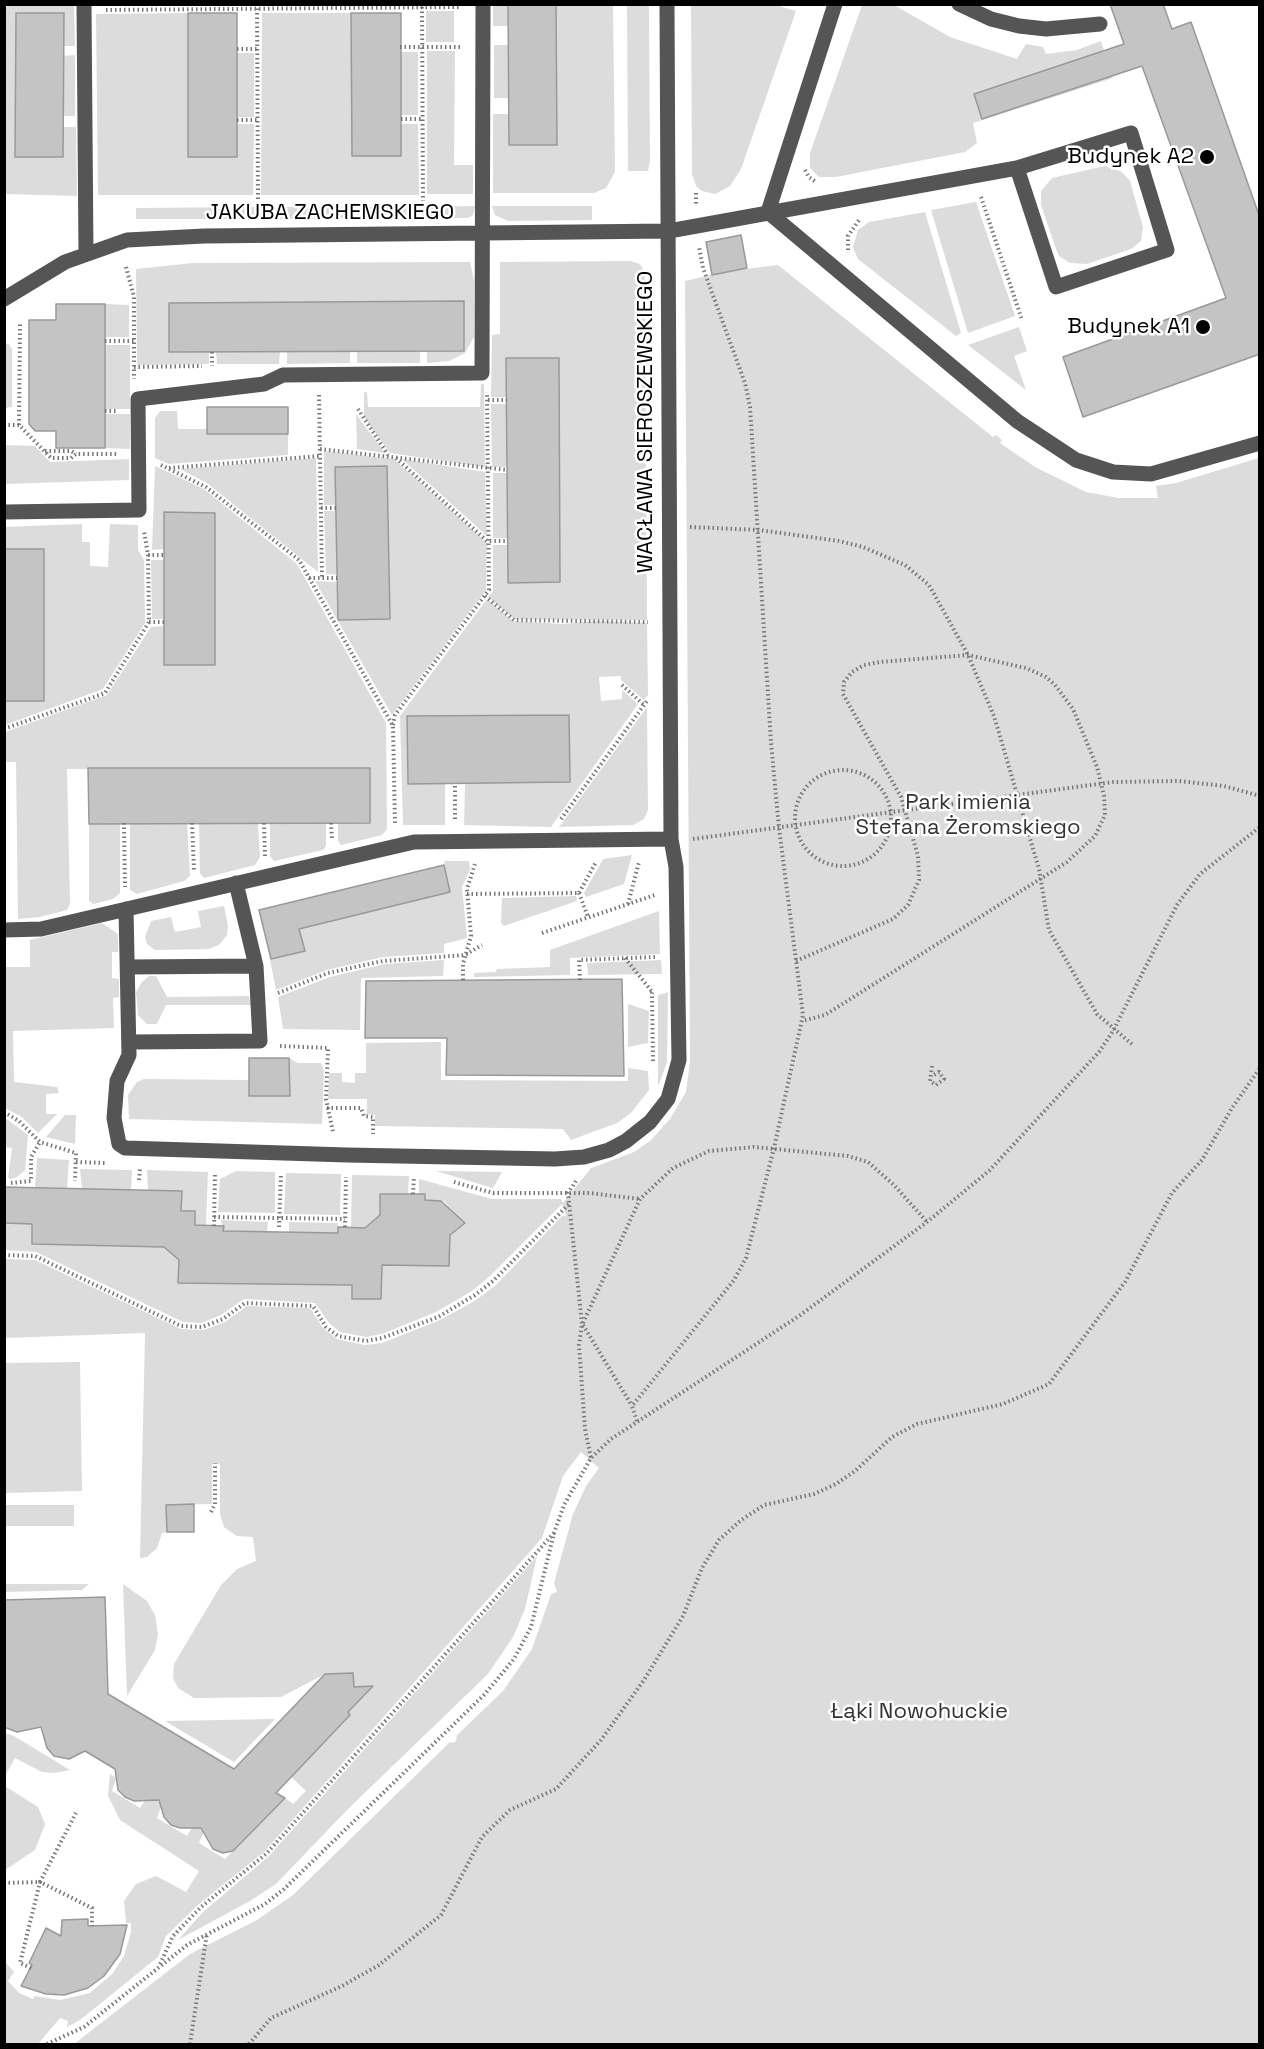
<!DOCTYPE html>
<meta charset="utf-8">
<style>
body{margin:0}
#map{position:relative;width:1264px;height:2049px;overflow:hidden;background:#fff;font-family:"Space Grotesk",sans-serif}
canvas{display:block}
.frame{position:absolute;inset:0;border:6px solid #000;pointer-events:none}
</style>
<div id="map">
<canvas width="1264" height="2049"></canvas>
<div class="frame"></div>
</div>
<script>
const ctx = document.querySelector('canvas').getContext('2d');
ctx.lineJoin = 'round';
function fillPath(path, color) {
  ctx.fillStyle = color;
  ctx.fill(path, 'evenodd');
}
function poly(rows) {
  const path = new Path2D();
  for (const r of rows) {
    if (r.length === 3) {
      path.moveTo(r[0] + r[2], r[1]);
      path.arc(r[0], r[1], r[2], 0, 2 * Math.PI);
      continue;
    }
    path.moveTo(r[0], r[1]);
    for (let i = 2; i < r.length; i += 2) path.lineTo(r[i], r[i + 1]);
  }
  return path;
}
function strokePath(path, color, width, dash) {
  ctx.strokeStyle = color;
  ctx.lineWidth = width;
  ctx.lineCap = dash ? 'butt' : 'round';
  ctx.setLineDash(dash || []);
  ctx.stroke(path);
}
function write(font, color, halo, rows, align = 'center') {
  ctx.font = font + ' "Space Grotesk",sans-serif';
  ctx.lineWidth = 5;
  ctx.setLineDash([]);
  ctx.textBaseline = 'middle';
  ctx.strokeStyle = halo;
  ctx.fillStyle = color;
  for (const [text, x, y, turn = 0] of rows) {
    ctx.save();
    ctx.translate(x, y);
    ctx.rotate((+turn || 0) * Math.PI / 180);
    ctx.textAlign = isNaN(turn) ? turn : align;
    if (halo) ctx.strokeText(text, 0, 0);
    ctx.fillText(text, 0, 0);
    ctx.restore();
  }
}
fillPath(poly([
 [4,5,74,5,75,46,63,46,63,13,16,13,15,157,63,157,63,127,76,127,77,196,5,194],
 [493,5,508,5,508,26,493,26],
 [556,5,613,5,615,172,606,188,594,193,493,193,493,114,509,114,510,145,557,145],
 [627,5,649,5,650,161,648,171,628,171],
 [691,5,776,5,796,11,741,169,730,186,715,194,702,191,696,186,692,174],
 [862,5,894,5,950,37,1017,59,1026,44,1043,47,1046,54,1077,50,1101,41,1113,78,973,123,977,143,965,152,836,177,819,177,810,168,810,153],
 [426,11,454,11,454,42,426,42],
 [188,13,188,156,236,157,237,124,254,124,253,195,98,195,96,14],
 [262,13,351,13,352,156,401,156,401,124,418,124,419,195,261,195],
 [494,45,508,45,509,98,494,98],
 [427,51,455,51,454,165,473,165,473,194,427,194],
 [401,52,418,52,418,115,401,115],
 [237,53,254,53,254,117,237,117],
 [75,55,75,116,63,116,64,56],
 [1105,166,1122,172,1130,181,1143,227,1141,241,1131,249,1087,264,1070,263,1059,256,1056,249,1041,205,1041,191,1052,178],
 [976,202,1015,316,968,333,931,210],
 [475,206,473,215,468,218,426,218,426,207],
 [492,206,592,206,592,220,508,221,495,215],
 [255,207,255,219,136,219,136,208],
 [261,207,419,207,420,218,261,219],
 [925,212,961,333,956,336,858,259,853,247,858,230,869,222],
 [630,261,640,264,645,273,647,620,514,619,488,597,493,591,493,545,508,545,508,583,560,582,559,359,506,397,491,397,492,335,500,334,500,262],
 [470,262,474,281,474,337,465,353,449,361,427,363,427,351,464,350,464,301,169,303,169,352,209,352,209,364,137,365,136,269,193,263],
 [778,265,993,437,996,435,1002,440,1000,443,1035,467,1086,492,1119,498,1158,498,1156,486,1176,483,1259,458,1259,2044,74,2044,190,1954,257,1920,293,1895,450,1742,453,1743,456,1741,457,1735,503,1691,532,1649,551,1594,557,1592,554,1583,573,1514,586,1486,599,1468,581,1452,563,1476,542,1538,264,1852,199,1904,166,1936,158,1957,80,2020,67,2027,68,2021,60,2018,38,2044,5,2044,4,1961,14,1972,8,1981,19,1993,33,1999,35,1996,60,2000,90,1993,113,1973,124,1956,131,1932,131,1923,126,1923,124,1901,136,1884,156,1876,186,1892,199,1871,120,1820,108,1796,110,1774,116,1778,112,1791,140,1808,148,1796,162,1804,157,1818,187,1836,194,1824,205,1830,199,1843,225,1859,285,1798,293,1804,306,1791,291,1777,350,1715,348,1712,371,1686,354,1687,353,1673,325,1674,281,1697,194,1698,178,1688,173,1678,174,1664,221,1585,237,1569,256,1561,253,1537,237,1536,224,1527,220,1514,220,1464,212,1464,212,1504,166,1505,167,1532,162,1533,157,1548,147,1557,140,1558,145,1333,5,1338,5,1259,35,1260,181,1329,204,1330,225,1322,247,1306,310,1308,323,1328,337,1339,365,1345,382,1343,440,1320,476,1300,496,1285,562,1216,566,1216,562,1204,490,1276,472,1291,436,1312,382,1334,366,1337,340,1332,330,1324,315,1303,244,1299,221,1315,201,1323,183,1322,36,1252,5,1250,5,1223,11,1224,11,1220,32,1221,32,1244,164,1247,179,1260,178,1283,352,1285,352,1299,381,1299,382,1265,453,1233,464,1223,444,1201,425,1200,419,1194,419,1179,492,1199,561,1199,563,1203,591,1168,634,1152,650,1141,670,1119,686,1092,690,1061,685,281,728,271],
 [105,304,129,305,129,337,105,337],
 [1019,327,1027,351,1014,356,1026,390,968,345],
 [8,343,12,349,12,407,5,408,4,346],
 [105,345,130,345,130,409,105,409],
 [280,351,279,364,217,364,216,352],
 [287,351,350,351,350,363,287,364],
 [357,351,420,351,420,363,357,363],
 [481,384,484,384,485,467,390,453,364,417,364,392,367,392,368,407,480,407],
 [491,404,507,404,507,467,492,467],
 [160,411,177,411,178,429,207,429,207,434,288,434,288,455,169,464,155,458,155,418],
 [105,414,130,414,130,449,105,448],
 [356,414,385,453,357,449],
 [5,445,35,446,50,462,129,459,129,480,5,484],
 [324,451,394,459,487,543,486,590,392,715,315,581,338,582,390,619,387,466,336,467,336,505,324,505],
 [316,458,318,572,207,483,180,469],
 [402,459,485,472,487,536],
 [155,466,204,489,297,564,386,723,387,829,382,835,341,845,338,841,338,823,370,823,369,768,67,769,70,904,67,910,40,917,18,919,16,762,5,762,5,732,107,695,151,627,164,626,164,665,215,665,215,513,164,512,164,549,152,550],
 [493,473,507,473,508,538,493,538],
 [324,511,336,511,338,575,326,574],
 [82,524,82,542,90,542,90,566,108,567,110,524,138,525,138,550,144,560,145,623,103,689,5,725,5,701,44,701,44,549,5,549,5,527],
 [151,560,164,560,164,619,152,619],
 [487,599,513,621,563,624,595,621,647,623,648,695,644,700,621,680,621,676,599,677,601,701,622,699,622,690,638,704,551,827,464,825,465,783,570,782,569,715,407,716,408,783,445,783,445,825,403,825,400,716],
 [647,707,648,810,644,819,633,825,559,827],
 [130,823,187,823,190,876,184,881,137,894,130,890],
 [199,823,258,823,260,857,255,865,204,878,200,873],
 [270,823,326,823,326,846,323,850,274,861,270,856],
 [89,824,120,824,120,893,113,899,94,904,89,901],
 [632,855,624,884,586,897,584,893,603,859],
 [444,861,469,861,470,870,462,887,467,938,444,944,444,953,383,957,327,970,276,990,270,960,305,951,300,935,266,943,266,937,450,892],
 [576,896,577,901,504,926,501,923,502,898],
 [224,906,228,926,227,935,219,945,209,949,155,950,147,944,145,937,151,921,171,917,175,932,201,927,198,911],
 [659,911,660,954,570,958,570,975,474,977,474,973,496,972,497,969,550,967,550,950],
 [102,923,118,934,118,952,112,952,112,978,119,979,119,997,113,998,114,1028,13,1031,14,1082,57,1087,59,1093,46,1094,46,1114,57,1114,38,1133,22,1117,5,1108,5,967,30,967,30,940],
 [444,960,443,976,361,978,360,1030,283,1029,278,997,330,977,385,964],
 [661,960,662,974,588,975,587,963],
 [149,976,156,976,167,997,249,996,251,1005,166,1005,157,1024,147,1024,138,1015,136,992,142,982],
 [668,992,667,1062,658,1087,658,995],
 [628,1004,649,1011,648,1043,628,1047],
 [441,1042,441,1080,628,1081,628,1068,648,1071,649,1090,631,1113,617,1123,571,1140,563,1129,375,1126,375,1115,367,1114,367,1099,328,1099,329,1073,342,1073,342,1082,355,1083,355,1073,366,1073,366,1043],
 [289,1058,298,1063,321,1063,324,1070,322,1124,129,1119,128,1095,137,1082,144,1079,249,1080,249,1096,289,1096],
 [65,1115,76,1115,75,1144,46,1137],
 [4,1117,28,1135,25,1170,17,1177,11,1179,8,1178,12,1148,5,1147],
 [37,1158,69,1160,67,1188,35,1187],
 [80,1169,132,1170,131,1190,82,1189],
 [147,1170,208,1172,206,1225,195,1225,195,1211,181,1211,181,1191,148,1190],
 [236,1171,275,1172,275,1213,218,1212,220,1179],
 [436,1171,502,1172,493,1188],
 [286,1173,341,1174,340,1215,284,1214],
 [352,1175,409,1176,408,1194,380,1194,380,1215,365,1228,351,1228],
 [221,1220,268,1222,267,1232,223,1231],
 [289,1222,338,1223,338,1233,289,1232],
 [80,1362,82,1491,5,1493,5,1363],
 [4,1505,74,1505,74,1526,5,1526],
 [537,1556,525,1609,513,1637,488,1674,347,1810,276,1884,250,1901,178,1940,203,1912,268,1857],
 [4,1584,89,1584,82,1590,5,1592],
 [123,1584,147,1601,155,1615,158,1634,155,1650,127,1696],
 [275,1719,234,1762,165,1721],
 [5,1733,14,1736,70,1770,54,1773,42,1772,15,1758,5,1776],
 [5,1786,38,1807,45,1824,35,1850,5,1870]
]), '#dcdcdc');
const building = poly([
 [508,4,556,4,557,145,509,145,508,4],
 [1110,4,1163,4,1172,29,1191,22,1260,218,1260,354,1083,417,1063,357,1226,298,1142,66,982,119,974,94,1124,44,1110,4],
 [16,13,64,13,63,157,15,157,16,13],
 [188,13,237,13,237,157,188,157,188,13],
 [351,13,401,13,401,156,352,156,351,13],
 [741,235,747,268,712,275,706,242,741,235],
 [464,301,464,351,169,352,169,303,464,301],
 [56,304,105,304,105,448,56,448,56,431,35,431,29,424,29,320,56,320,56,304],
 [506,358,559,358,560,582,508,583,506,358],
 [207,407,288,407,288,434,207,434,207,407],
 [387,466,390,619,338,620,335,467,387,466],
 [164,512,215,513,215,665,164,665,164,512],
 [4,549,44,549,44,701,4,701,4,549],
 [569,715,570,782,408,784,407,716,569,715],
 [88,768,370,768,370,823,89,824,88,768],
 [444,865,450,892,299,929,305,951,271,959,259,910,444,865],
 [622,979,624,1076,446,1075,447,1038,365,1038,366,981,622,979],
 [249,1058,289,1058,290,1096,249,1096,249,1058],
 [4,1187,182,1191,181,1211,195,1211,195,1225,224,1226,223,1231,338,1233,338,1227,365,1228,380,1215,380,1194,425,1194,425,1200,441,1201,465,1223,450,1235,449,1266,382,1265,381,1299,352,1299,352,1285,178,1283,179,1260,164,1247,32,1244,32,1224,4,1223,4,1187],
 [194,1504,194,1532,167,1532,166,1505,194,1504],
 [105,1597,108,1694,234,1769,325,1674,353,1673,354,1687,373,1686,348,1712,350,1715,276,1793,285,1798,233,1851,223,1853,213,1849,201,1828,180,1828,171,1825,164,1817,159,1800,134,1801,125,1797,118,1790,115,1769,85,1751,69,1759,54,1756,47,1748,41,1727,17,1732,4,1727,4,1600,105,1597],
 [88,1919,88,1926,127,1925,120,1954,104,1976,88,1988,64,1995,46,1994,21,1986,32,1965,29,1963,46,1928,61,1936,62,1920,88,1919]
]);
fillPath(building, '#c4c4c4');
strokePath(building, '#999', 1.5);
strokePath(poly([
 [257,4,258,202],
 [422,7,423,201],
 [106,10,461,7],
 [400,47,463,47],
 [237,49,257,49],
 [401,119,422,119],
 [237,120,258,120],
 [805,170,809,177,816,182],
 [696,193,696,204],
 [981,197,1022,320],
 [848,250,848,236,859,220],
 [126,267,134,297,134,379],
 [105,341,134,341],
 [212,352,212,366],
 [134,367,202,366],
 [319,395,322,578],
 [488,400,507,400],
 [358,409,388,455],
 [105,411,116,411],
 [4,425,19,425,51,458,71,458,76,454,117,454],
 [19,425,20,324],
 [320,449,507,470],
 [45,451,71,451,76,454],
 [396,458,487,541,508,541],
 [161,465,206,487,299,560,393,726,395,824],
 [169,468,320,456],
 [321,508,336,508],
 [690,527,759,530,839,541,863,547,905,565,929,585,968,655,994,716,1039,869,1049,930,1097,1014,1134,1046],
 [148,555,164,555],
 [309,578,337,578],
 [485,596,514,620,648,622],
 [149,622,164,622],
 [622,685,644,705],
 [393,725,395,715,489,590,487,392],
 [4,729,105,693,149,622,148,555,144,531],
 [843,818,48],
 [455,819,455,783],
 [561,819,647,701],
 [124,823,125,887],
 [192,823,194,871],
 [264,823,265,856],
 [331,823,332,840],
 [693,839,1113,782,1179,781,1224,786,1260,796],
 [579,893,588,917],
 [467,894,579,893,596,862],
 [628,904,639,862],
 [542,933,655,895],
 [625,958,653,993],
 [796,961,893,919,908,905,919,880,918,856,901,797,843,694,844,682,852,672,864,665,880,662,968,655,1026,668,1046,677,1055,685,1073,709,1097,767,1104,796,1105,815,1095,836,1067,862,825,1015,802,1021],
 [463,980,463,964,471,936,467,889,475,864],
 [580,980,579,960,655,957],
 [278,993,328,973,383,961,465,955,482,945],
 [280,1046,328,1048,326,1099,333,1132],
 [653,1061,652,993,654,991],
 [932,1066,930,1081,936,1085,944,1079,939,1072,932,1076],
 [327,1108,361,1108,364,1116,373,1117,373,1134],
 [4,1112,19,1121,40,1142,76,1153,75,1181],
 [76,1162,105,1163],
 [139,1180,140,1169],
 [576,1181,568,1193,582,1324,579,1345,585,1429,591,1458],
 [454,1182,493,1193,589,1193,640,1199],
 [11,1183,31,1181,31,1157,40,1142],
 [413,1194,414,1177],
 [214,1217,345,1219],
 [214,1226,215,1172],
 [279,1227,281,1174],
 [345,1227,346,1177],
 [4,1255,35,1256,181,1326,202,1327,223,1319,245,1303,313,1306,326,1327,338,1336,366,1341,382,1338,438,1317,475,1295,493,1281,569,1204],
 [583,1323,640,1199,673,1168,709,1151,754,1147,848,1156,868,1162,894,1185,927,1222],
 [583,1325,632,1406],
 [637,1421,632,1406,734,1280,746,1258,774,1148,803,1015,779,828,771,743,750,407,745,383,703,268,699,247],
 [211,1512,215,1504,215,1463],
 [4,1883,40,1882,76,1813],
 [160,1964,173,1936,201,1907,266,1854,554,1533],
 [31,1968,20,1963,40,1882,92,1908,92,1926],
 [47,2044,84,2027,187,1945,265,1904,284,1889,485,1694,514,1659,531,1627,554,1533,564,1505,591,1458,611,1439,799,1316,927,1222,990,1170,1099,1052,1113,1031,1177,905,1200,874,1260,827],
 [190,2044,207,1933],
 [249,2044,271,2018,342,1986,379,1965,441,1915,482,1837,510,1810,556,1789,601,1740,644,1680,683,1616,702,1568,719,1540,740,1521,764,1505,814,1494,836,1484,855,1471,892,1437,917,1424,1003,1404,1049,1384,1125,1282,1172,1193,1202,1160,1232,1108,1260,1068]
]), '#777', 4, [1.5, 3]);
strokePath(poly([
 [84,4,86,254],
 [959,4,991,19,1019,26,1046,29,1100,24],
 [768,212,1017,421,1076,460,1113,472,1151,474,1260,443],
 [768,212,835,4],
 [4,299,65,262,127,240,204,236,669,231,1017,168,1131,133,1167,250,1056,287,1017,168],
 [4,512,139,510,138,399,264,384,283,375,482,373,483,4],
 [126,909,129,1055,117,1081,114,1118,119,1144,125,1148,347,1155,555,1159,584,1157,609,1150,626,1141,650,1122,668,1099,679,1060,676,867,671,839,667,4],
 [4,930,41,929,414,842,671,839],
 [129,967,256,966],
 [130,1042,260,1041,256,966,236,883]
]), '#555', 15);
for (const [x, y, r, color] of [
 [1207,157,8,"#000"],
 [1203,327,8,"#000"]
]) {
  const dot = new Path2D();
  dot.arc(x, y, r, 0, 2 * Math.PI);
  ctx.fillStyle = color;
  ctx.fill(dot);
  strokePath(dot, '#fff', 2);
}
write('22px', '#000', '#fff', [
 ["Budynek A2",1194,157],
 ["Budynek A1",1190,327]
], 'right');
write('22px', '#000', '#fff', [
 ["JAKUBA ZACHEMSKIEGO",330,213],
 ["WACŁAWA SIEROSZEWSKIEGO",646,422,-90]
]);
write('22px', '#333', '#fff', [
 ["Park imienia",968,803],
 ["Stefana Żeromskiego",968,828],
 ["Łąki Nowohuckie",919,1712]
]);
</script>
